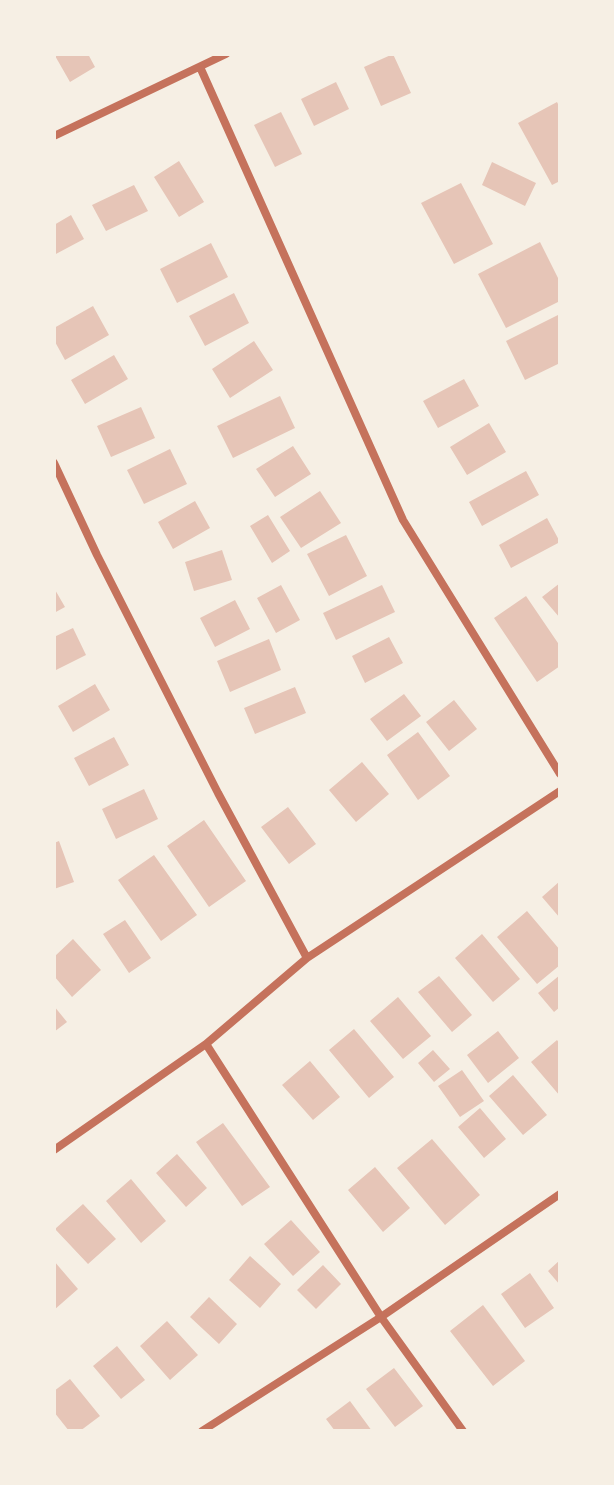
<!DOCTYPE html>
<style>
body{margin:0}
#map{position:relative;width:614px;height:1485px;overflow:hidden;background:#f6efe4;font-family:"Sofia Sans Condensed",sans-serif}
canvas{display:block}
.frame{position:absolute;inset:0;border:56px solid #f6efe4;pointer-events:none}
</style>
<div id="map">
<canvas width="614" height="1485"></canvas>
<div class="frame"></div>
</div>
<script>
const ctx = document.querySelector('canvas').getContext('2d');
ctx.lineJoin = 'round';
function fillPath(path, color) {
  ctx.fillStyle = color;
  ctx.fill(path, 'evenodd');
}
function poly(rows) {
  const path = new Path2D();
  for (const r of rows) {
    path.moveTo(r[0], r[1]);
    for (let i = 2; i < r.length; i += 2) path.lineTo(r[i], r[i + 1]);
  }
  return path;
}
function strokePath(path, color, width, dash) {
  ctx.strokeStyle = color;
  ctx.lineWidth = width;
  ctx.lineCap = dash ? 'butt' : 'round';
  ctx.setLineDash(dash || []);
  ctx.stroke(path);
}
fillPath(poly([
 [54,54,88,54,95,67,70,82],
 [393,54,411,93,381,106,364,67],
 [336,82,349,109,314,126,301,99],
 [557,102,560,108,560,181,552,185,518,123],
 [281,112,302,154,275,167,254,125],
 [179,161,204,202,179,217,154,177],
 [492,162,536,183,525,206,482,185],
 [461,183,493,244,454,264,421,203],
 [134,185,148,211,106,231,92,205],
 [71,215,84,239,54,255,54,225],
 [540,242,560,282,560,301,506,328,478,274],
 [211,243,228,277,177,303,160,269],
 [234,293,249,323,205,346,189,316],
 [93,306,109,335,65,360,54,340,54,328],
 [560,314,560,363,525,380,506,341],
 [254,341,273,370,230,398,212,369],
 [114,355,128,379,85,404,71,380],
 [464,379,479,406,438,428,423,401],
 [280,396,295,428,233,458,217,426],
 [141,407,155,438,111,457,97,426],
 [489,423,506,452,467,475,450,447],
 [293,446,311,474,275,497,256,469],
 [170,449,187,484,144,504,127,470],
 [526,471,539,495,482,526,469,502],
 [320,491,341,523,301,548,280,517],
 [195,501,210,528,173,549,158,522],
 [268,515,290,551,272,563,250,526],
 [547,518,560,542,511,568,499,545],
 [346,535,367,576,329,596,307,554],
 [222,550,232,580,194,591,185,562],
 [560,583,560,618,542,597],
 [281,585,300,620,276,633,257,598],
 [382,585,395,612,336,640,323,613],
 [54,588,65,607,54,613],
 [526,596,560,646,560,666,537,682,494,618],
 [235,600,250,629,215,647,200,618],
 [73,628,86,655,54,671,54,637],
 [389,637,403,663,365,683,352,656],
 [269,639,281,670,230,692,217,661],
 [95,684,110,710,73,732,58,706],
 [295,687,306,713,255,734,244,708],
 [404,694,421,716,387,741,370,719],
 [454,700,477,729,449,751,426,722],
 [418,732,450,776,418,800,387,755],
 [114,737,129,765,89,786,74,758],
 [362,762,389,794,356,822,329,790],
 [144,789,158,819,116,839,102,809],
 [288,807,316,844,289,864,261,827],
 [204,820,246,881,209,907,167,846],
 [59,841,74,882,54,889,54,843],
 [154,855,197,915,161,941,118,880],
 [560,881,560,918,542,897],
 [527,911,560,950,560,965,537,984,497,937],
 [125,920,151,958,129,973,103,934],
 [482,934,520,979,493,1002,455,958],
 [73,939,101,970,72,997,54,976,54,957],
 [560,975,560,1007,554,1012,538,993],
 [439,976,472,1015,452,1032,418,992],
 [398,997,431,1036,403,1059,370,1021],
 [54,1006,67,1022,54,1032],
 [354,1029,394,1077,369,1098,329,1050],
 [498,1031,519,1058,488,1083,467,1055],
 [557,1040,560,1044,560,1096,531,1062],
 [433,1050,450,1069,434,1082,418,1063],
 [310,1061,340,1097,313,1120,282,1085],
 [462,1070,484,1101,460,1117,438,1086],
 [513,1075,547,1115,523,1135,489,1096],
 [480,1108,506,1139,484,1158,458,1127],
 [223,1123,270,1187,242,1206,196,1142],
 [432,1139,480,1195,445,1225,397,1168],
 [177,1154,207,1188,186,1207,156,1173],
 [375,1167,410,1208,383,1232,348,1190],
 [131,1179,166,1221,141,1243,106,1201],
 [83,1204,116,1239,88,1264,55,1229],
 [291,1220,320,1252,293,1276,264,1244],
 [250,1256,281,1284,260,1308,229,1280],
 [560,1260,560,1285,548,1271],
 [54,1261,78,1289,54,1310],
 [323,1265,341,1284,316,1309,297,1290],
 [530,1273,554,1308,525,1328,501,1294],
 [209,1297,237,1324,219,1344,190,1317],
 [483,1305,525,1361,493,1386,450,1331],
 [167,1321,198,1355,170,1380,140,1346],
 [117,1346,145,1380,121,1399,93,1366],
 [394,1368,423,1406,395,1427,366,1389],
 [70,1379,100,1416,80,1431,69,1431,54,1412,54,1391],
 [350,1401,372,1431,335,1431,326,1419]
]), '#e6c5b7');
strokePath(poly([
 [200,67,403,520,560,774],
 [54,136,226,54],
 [54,463,97,555,218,793,307,958],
 [206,1044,381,1317,463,1431],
 [54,1150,206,1044,307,958,560,791],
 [202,1431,381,1317,560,1194]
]), '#c5725c', 8);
</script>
